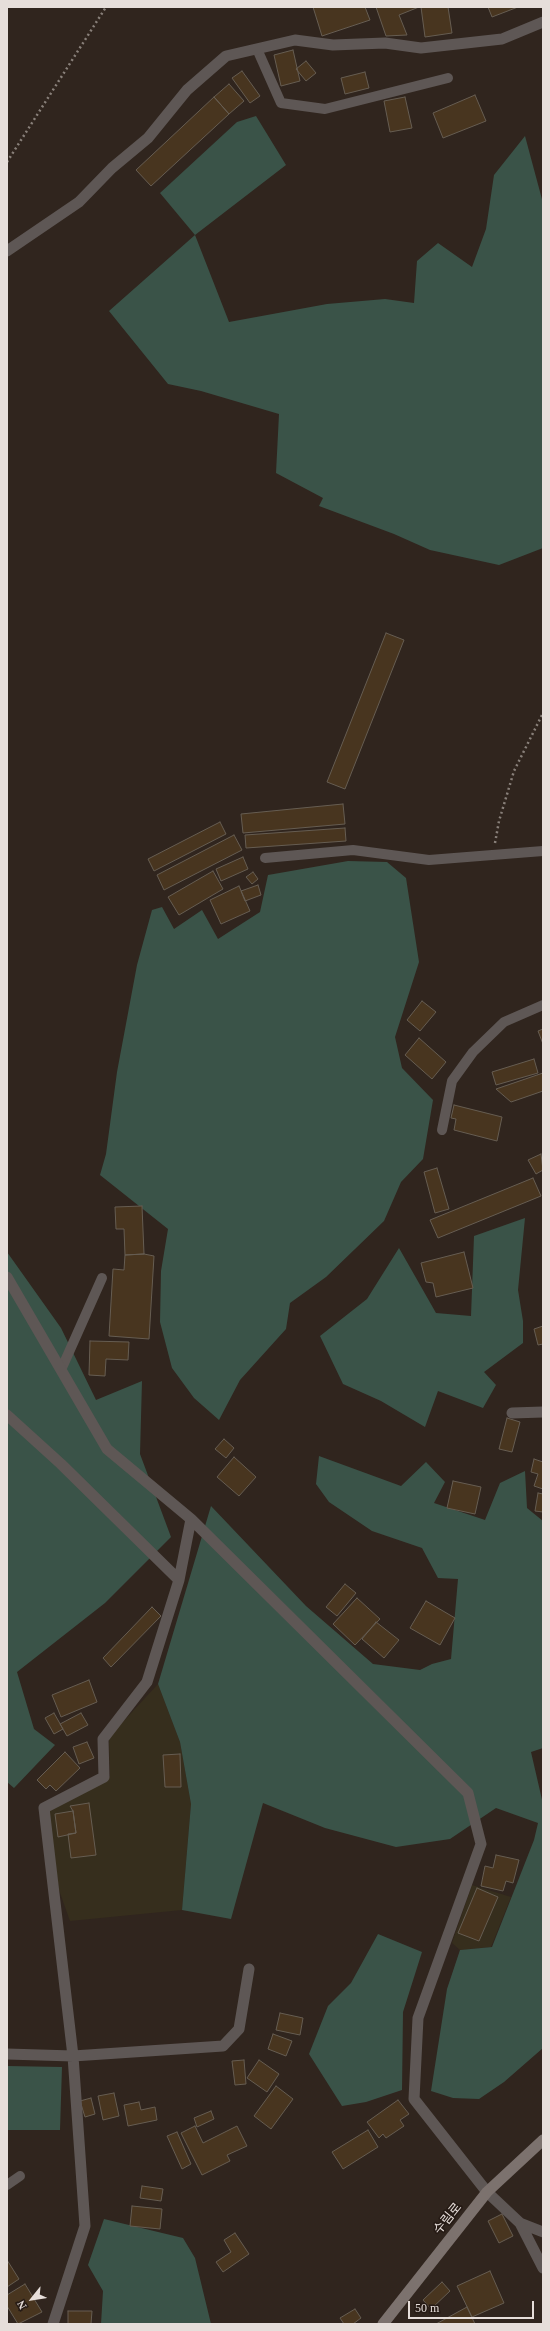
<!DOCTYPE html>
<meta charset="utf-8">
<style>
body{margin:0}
#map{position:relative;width:550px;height:2331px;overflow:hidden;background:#30251e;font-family:"Times New Roman",serif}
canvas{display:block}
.frame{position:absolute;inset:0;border:8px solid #e6deda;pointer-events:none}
.north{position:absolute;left:12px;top:2279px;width:40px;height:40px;-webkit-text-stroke:3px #261b15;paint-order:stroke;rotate:240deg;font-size:11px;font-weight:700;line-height:16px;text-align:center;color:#e6deda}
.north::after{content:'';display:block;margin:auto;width:14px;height:18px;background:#e6deda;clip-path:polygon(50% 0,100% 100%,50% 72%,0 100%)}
.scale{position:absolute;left:408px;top:2301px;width:126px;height:18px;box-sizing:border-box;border:2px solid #e6deda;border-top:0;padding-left:5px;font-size:12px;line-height:14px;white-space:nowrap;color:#e6deda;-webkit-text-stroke:3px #261b15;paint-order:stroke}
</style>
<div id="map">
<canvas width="550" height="2331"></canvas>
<div class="frame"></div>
<div class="north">N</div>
<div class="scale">50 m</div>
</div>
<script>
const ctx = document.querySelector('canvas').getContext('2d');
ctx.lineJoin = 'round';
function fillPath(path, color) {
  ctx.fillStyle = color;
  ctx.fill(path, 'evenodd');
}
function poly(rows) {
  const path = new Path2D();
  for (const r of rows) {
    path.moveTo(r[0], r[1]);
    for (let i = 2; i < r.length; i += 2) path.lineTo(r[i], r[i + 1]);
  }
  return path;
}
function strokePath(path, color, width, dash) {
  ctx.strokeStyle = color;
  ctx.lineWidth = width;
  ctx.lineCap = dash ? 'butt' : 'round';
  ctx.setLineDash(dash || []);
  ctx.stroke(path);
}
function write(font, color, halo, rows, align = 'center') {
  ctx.font = font + ' "Times New Roman","Noto Sans KR",serif';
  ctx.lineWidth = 3.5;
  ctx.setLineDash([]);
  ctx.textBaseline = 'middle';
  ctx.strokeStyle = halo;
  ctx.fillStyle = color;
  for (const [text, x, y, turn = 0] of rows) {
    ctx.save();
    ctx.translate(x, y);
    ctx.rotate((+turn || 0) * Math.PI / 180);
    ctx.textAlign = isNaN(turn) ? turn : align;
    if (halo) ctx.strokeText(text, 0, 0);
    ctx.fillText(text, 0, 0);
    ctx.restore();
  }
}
fillPath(poly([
 [158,1684,180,1742,191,1804,182,1910,70,1921,59,1890,48,1811,110,1776,109,1737],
 [472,1885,511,1897,491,1947,460,1950,452,1943]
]), '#362e1d');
fillPath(poly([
 [256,116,286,165,195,235,229,322,327,304,385,299,414,303,417,261,438,243,472,267,486,229,494,175,525,136,543,203,543,548,499,565,430,550,394,534,319,506,323,498,276,473,279,414,201,391,168,384,109,311,195,235,160,193,237,122],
 [348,861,387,862,406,878,419,962,395,1037,402,1068,433,1100,423,1159,401,1182,384,1221,326,1277,290,1303,286,1329,240,1380,219,1420,194,1398,172,1368,160,1322,161,1271,168,1229,100,1175,106,1154,117,1072,137,965,152,910,162,907,174,929,202,910,218,939,260,912,268,875],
 [525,1218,518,1290,523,1321,523,1343,484,1372,496,1385,483,1408,438,1391,425,1427,381,1401,343,1384,320,1336,367,1299,399,1248,436,1313,471,1316,474,1236],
 [7,1252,61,1328,96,1400,142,1381,140,1454,171,1537,105,1603,17,1672,34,1729,55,1745,14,1788,7,1782],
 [319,1456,401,1486,426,1462,445,1482,434,1503,485,1520,500,1483,525,1471,527,1508,543,1521,543,1748,531,1752,543,1804,543,2048,504,2082,479,2099,453,2098,431,2091,447,1989,460,1950,492,1947,534,1840,538,1823,496,1808,450,1839,396,1847,325,1828,263,1803,231,1919,182,1910,191,1804,180,1742,158,1684,211,1506,306,1606,373,1664,420,1670,432,1664,451,1659,458,1579,438,1578,422,1548,372,1531,329,1502,316,1484],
 [378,1934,422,1952,403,2012,402,2090,366,2102,342,2106,309,2054,328,2006,351,1983],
 [7,2066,62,2067,60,2130,7,2130],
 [104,2219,183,2238,195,2258,211,2324,101,2324,103,2291,88,2265]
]), '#3a5348');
const building = poly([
 [313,7,365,7,370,20,322,36,313,7],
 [376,7,419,7,399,15,407,35,386,36,376,7],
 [421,7,448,7,452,33,425,37,421,7],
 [488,7,518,7,492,17,488,7],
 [293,50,300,81,281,86,274,55,293,50],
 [306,61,316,73,306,81,296,69,306,61],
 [242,71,260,96,250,103,232,78,242,71],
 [365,72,369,88,345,94,341,78,365,72],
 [229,84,244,101,229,114,214,97,229,84],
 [475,95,486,121,443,138,433,113,475,95],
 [214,97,229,114,151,186,136,170,214,97],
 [405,97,412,128,390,132,384,101,405,97],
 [386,633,404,640,345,789,327,782,386,633],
 [343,804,345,824,243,833,241,814,343,804],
 [220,822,226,834,154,871,148,859,220,822],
 [345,828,346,841,246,848,245,835,345,828],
 [234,835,242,850,164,890,157,875,234,835],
 [243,857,248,869,221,881,216,869,243,857],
 [213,871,223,889,179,915,168,897,213,871],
 [253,872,258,879,252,884,246,877,253,872],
 [258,885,261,895,245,901,241,891,258,885],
 [239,886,250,911,221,924,210,900,239,886],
 [422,1001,436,1012,420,1031,407,1020,422,1001],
 [543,1029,543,1044,538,1031,543,1029],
 [419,1038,446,1062,432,1079,405,1055,419,1038],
 [534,1059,538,1073,496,1085,492,1072,534,1059],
 [543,1073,543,1091,511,1102,496,1089,543,1073],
 [454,1105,502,1117,497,1141,454,1130,456,1119,451,1118,454,1105],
 [541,1154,543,1170,536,1174,528,1160,541,1154],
 [437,1168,449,1209,435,1213,424,1172,437,1168],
 [533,1178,541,1196,438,1238,430,1220,533,1178],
 [142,1206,144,1254,125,1255,124,1229,116,1229,115,1207,142,1206],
 [464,1252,473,1288,436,1297,433,1283,426,1282,421,1263,464,1252],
 [144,1254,154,1256,149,1339,109,1336,113,1269,124,1270,125,1255,144,1254],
 [543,1326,543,1344,538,1345,534,1329,543,1326],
 [90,1341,129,1342,128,1360,106,1359,105,1376,89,1375,90,1341],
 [507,1418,520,1422,512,1452,499,1449,507,1418],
 [224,1439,234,1448,226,1458,215,1449,224,1439],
 [234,1457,256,1477,239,1496,217,1477,234,1457],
 [534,1459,543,1462,543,1489,534,1486,538,1474,531,1472,534,1459],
 [453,1481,481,1487,475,1514,447,1508,453,1481],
 [538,1493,543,1494,543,1512,535,1511,538,1493],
 [345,1584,356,1593,337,1616,326,1607,345,1584],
 [357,1598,380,1619,355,1645,333,1624,357,1598],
 [426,1601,455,1618,440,1645,410,1628,426,1601],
 [152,1607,161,1616,111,1667,103,1658,152,1607],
 [376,1622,399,1640,384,1658,362,1639,376,1622],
 [89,1680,97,1702,61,1717,52,1695,89,1680],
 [54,1713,63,1729,54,1734,45,1718,54,1713],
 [81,1713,88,1725,67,1736,60,1724,81,1713],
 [87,1742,94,1758,79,1764,73,1747,87,1742],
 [65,1752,80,1768,56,1791,50,1785,46,1789,37,1780,65,1752],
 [180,1754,181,1787,165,1787,163,1755,180,1754],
 [89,1803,96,1855,71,1858,68,1834,76,1833,73,1811,70,1806,89,1803],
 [73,1811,76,1833,58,1837,55,1814,73,1811],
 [496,1855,519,1860,513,1883,506,1881,503,1891,481,1886,485,1866,493,1868,496,1855],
 [477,1888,498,1897,479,1941,458,1933,477,1888],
 [280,2013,303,2018,300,2035,276,2030,280,2013],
 [273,2034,292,2041,286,2056,268,2049,273,2034],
 [244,2060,246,2084,235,2085,232,2061,244,2060],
 [259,2060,279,2074,267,2092,247,2078,259,2060],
 [276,2086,293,2099,271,2129,254,2116,276,2086],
 [114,2093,119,2116,103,2120,98,2096,114,2093],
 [91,2098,95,2114,85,2117,80,2101,91,2098],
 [398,2100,409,2114,400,2120,404,2126,386,2138,383,2134,379,2138,367,2122,398,2100],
 [139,2102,141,2110,155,2107,157,2120,128,2126,124,2105,139,2102],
 [211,2111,214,2119,197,2127,194,2118,211,2111],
 [195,2126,203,2143,237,2126,247,2146,227,2155,230,2161,202,2175,181,2133,195,2126],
 [368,2130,378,2147,343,2169,332,2152,368,2130],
 [177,2132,191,2164,182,2169,167,2136,177,2132],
 [142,2186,163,2189,161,2201,140,2198,142,2186],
 [132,2206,162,2209,160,2229,130,2226,132,2206],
 [502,2214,513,2236,499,2243,488,2221,502,2214],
 [235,2233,249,2254,223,2272,216,2262,231,2252,224,2240,235,2233],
 [7,2260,19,2279,7,2287,7,2260],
 [490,2271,504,2303,472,2317,457,2286,490,2271],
 [442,2282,450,2291,431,2309,423,2300,442,2282],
 [25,2284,42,2312,18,2324,7,2306,7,2295,25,2284],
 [467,2307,475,2324,436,2324,467,2307],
 [355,2309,361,2318,353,2324,344,2324,340,2318,355,2309],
 [68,2311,92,2311,91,2324,68,2324,68,2311]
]);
fillPath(building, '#48351f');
strokePath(building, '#665d52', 1);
strokePath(poly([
 [7,162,106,7],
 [495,843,499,821,514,771,543,713]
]), '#89807a', 2.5, [2, 3]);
strokePath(poly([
 [257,49,281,103,325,109,448,78],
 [265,858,353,850,429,860,543,851],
 [442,1130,452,1081,473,1052,504,1022,543,1005],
 [61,1370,102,1278],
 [7,2185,20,2176]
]), '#5e5755', 10);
strokePath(poly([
 [7,251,79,202,112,168,148,138,187,90,226,56,295,40,333,45,385,43,421,48,502,39,543,22],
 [7,1277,107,1449,191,1519,468,1793,481,1844,418,2018,414,2099,487,2192,520,2223,543,2268],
 [512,1413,543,1412],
 [7,1415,61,1464,179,1580],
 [7,2054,73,2056,223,2046,239,2029,249,1969],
 [520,2223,543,2232],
 [53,2324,85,2226,73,2056,44,1808,104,1777,103,1739,147,1682,179,1580,191,1519]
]), '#5e5755', 11);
strokePath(poly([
 [383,2324,487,2192,543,2140]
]), '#7c726e', 11);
write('13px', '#e6deda', '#261b15', [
 ["수림로",448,2219,-51]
]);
</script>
